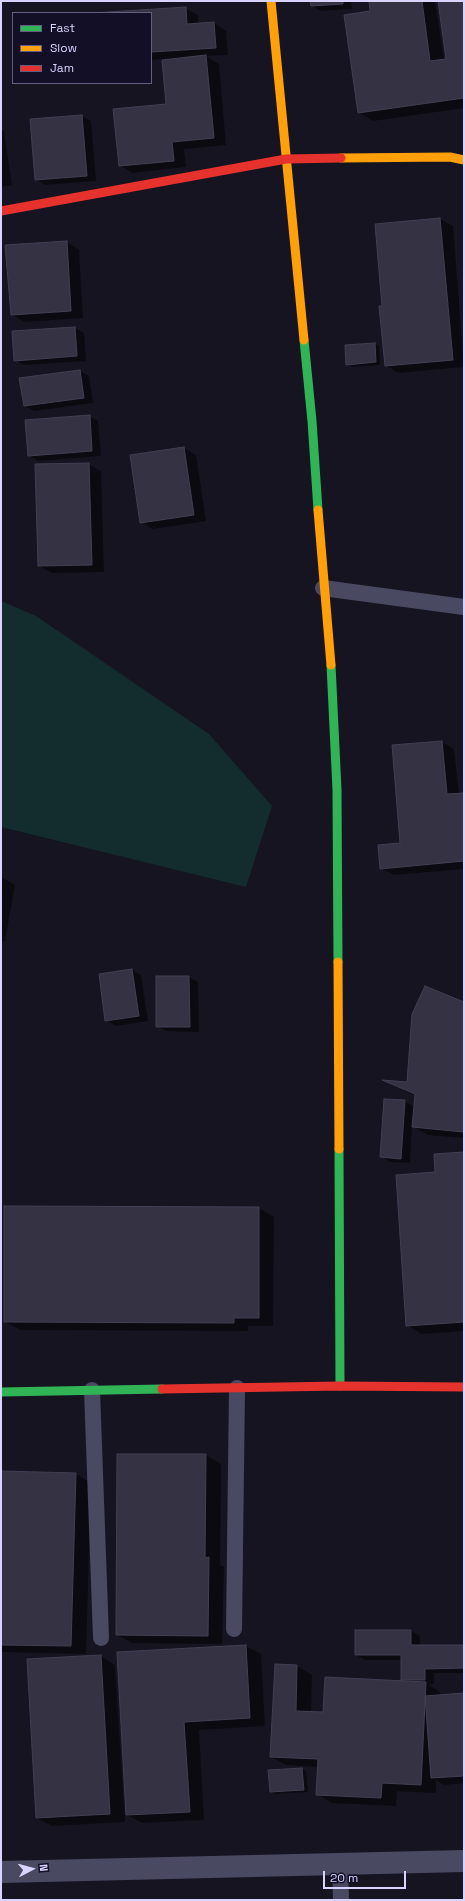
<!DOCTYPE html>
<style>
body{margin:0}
#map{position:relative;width:465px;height:1901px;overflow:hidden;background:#161421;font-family:"Space Grotesk",sans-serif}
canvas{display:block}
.frame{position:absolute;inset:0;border:2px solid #d9d4ff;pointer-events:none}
.legend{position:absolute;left:12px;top:12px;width:140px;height:72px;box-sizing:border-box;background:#130f26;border:1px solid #625e7d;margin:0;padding:5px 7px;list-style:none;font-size:12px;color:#d9d4ff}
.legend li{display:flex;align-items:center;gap:8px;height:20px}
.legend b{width:20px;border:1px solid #625e7d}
.north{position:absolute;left:12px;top:1849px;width:40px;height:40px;-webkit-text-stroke:3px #130f26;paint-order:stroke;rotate:84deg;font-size:11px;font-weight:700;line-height:16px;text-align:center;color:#d9d4ff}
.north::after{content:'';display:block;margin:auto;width:14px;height:18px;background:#d9d4ff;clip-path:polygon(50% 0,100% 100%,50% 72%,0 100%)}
.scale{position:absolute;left:323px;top:1871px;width:83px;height:18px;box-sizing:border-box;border:2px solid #d9d4ff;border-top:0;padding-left:5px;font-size:12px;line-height:14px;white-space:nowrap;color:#d9d4ff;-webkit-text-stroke:3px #130f26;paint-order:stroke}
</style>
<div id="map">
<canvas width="465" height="1901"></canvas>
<div class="frame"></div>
<ul class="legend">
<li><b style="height:5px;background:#30b455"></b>Fast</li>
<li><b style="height:5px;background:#ff9f0a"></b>Slow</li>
<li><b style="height:5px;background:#e5322d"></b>Jam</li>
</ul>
<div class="north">N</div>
<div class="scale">20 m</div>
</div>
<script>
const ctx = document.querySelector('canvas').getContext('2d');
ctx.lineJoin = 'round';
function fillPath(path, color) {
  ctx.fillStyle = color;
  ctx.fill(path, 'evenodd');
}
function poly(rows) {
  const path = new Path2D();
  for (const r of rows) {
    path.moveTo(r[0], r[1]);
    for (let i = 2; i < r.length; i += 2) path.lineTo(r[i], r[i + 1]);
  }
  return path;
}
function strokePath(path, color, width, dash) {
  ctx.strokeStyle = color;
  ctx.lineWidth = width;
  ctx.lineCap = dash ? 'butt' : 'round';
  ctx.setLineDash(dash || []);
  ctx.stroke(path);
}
fillPath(poly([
 [1,601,36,616,209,734,272,806,246,887,1,827]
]), '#132c2d');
fillPath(poly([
 [311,1,351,1,352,9,321,11,312,6],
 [370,1,435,1,444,60,447,60,439,1,464,1,464,108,373,121,358,112,371,12],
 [185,8,198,15,198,24,214,23,226,31,228,55,206,56,219,64,226,145,184,149,186,167,132,173,120,165,167,105,163,59,151,60,151,13,108,13],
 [81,116,91,121,96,181,45,185,36,179],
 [1,129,4,131,12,185,1,187],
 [440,219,453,226,464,367,398,373,386,365,383,306,376,225],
 [67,242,79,250,83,318,24,322,12,314],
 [75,328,84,333,86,361,24,365,15,360],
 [375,344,379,346,380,365,352,367,347,364],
 [80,371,89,376,93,403,34,411,25,406],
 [89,416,98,421,101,456,38,461,29,455],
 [184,448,196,455,206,521,153,529,141,522],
 [88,464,101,471,104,572,52,573,39,566],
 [442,742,454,749,459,794,464,794,464,869,394,875,381,868,402,844],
 [1,877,15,885,5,941,1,941],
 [132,970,141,975,148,1021,116,1026,106,1020,100,975],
 [189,977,198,982,199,1032,166,1031,157,1026],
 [464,1003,464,1138,428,1135,412,1126,410,1163,390,1162,381,1156,404,1101,415,1107,416,1096,387,1082,408,1083],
 [464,1153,464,1331,422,1334,407,1325,436,1173],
 [259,1208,274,1217,273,1326,248,1326,248,1331,20,1330,5,1322],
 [206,1455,221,1464,220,1565,224,1567,222,1644,132,1643,117,1635],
 [1,1472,76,1474,91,1483,86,1654,1,1652],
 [411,1631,420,1636,420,1646,464,1646,464,1673,434,1673,434,1684,428,1684,440,1692,440,1696,464,1694,464,1783,444,1785,436,1780,436,1793,397,1791,396,1806,332,1803,317,1794,319,1767,286,1765,271,1757,276,1665,297,1666,312,1675,311,1712,324,1713,407,1682,402,1679,402,1660,365,1660,356,1655],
 [246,1646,261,1654,265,1726,199,1730,204,1820,142,1823,127,1815,118,1653],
 [101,1656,115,1665,125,1822,52,1826,37,1818],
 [301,1769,306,1771,308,1792,276,1794,271,1792]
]), '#0007');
const building = poly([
 [310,1,343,1,343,4,311,6,310,1],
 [369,1,422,1,430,61,446,59,438,1,464,1,464,98,358,113,344,15,370,11,369,1],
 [186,7,187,24,214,22,216,48,151,52,151,13,93,13,186,7],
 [206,55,214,138,172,142,174,161,119,166,113,109,166,104,162,60,206,55],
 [82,115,87,176,35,180,30,119,82,115],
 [440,218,453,360,385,366,379,306,382,306,375,224,440,218],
 [67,241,71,311,11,315,5,245,67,241],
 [75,327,77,356,14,361,12,331,75,327],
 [375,343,376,362,346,365,345,345,375,343],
 [80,370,84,398,24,406,19,378,80,370],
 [90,415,92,451,28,456,25,420,90,415],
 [184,447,194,515,140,523,130,455,184,447],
 [89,463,92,565,38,566,35,464,89,463],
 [442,741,447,794,464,793,464,861,380,869,378,845,400,843,392,745,442,741],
 [132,969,139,1016,105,1021,99,974,132,969],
 [156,976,189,976,190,1027,156,1027,156,976],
 [425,986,464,1002,464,1132,412,1127,415,1094,382,1080,407,1082,412,1014,425,986],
 [384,1099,405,1100,401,1159,380,1157,384,1099],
 [464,1152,464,1322,406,1326,396,1175,435,1172,434,1154,464,1152],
 [4,1206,259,1207,259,1318,234,1318,234,1323,4,1322,4,1206],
 [117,1454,206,1454,205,1558,209,1557,208,1636,116,1635,117,1454],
 [1,1471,76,1473,71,1646,1,1645,1,1471],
 [355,1630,411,1630,411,1645,464,1645,464,1668,425,1669,425,1680,401,1680,401,1655,355,1655,355,1630],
 [246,1645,250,1718,184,1722,190,1812,126,1815,117,1652,246,1645],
 [101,1655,110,1814,36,1818,27,1659,101,1655],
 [275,1664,297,1665,296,1711,323,1712,325,1677,426,1682,421,1785,382,1783,381,1798,316,1795,318,1759,270,1757,275,1664],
 [464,1693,464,1776,431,1778,425,1696,464,1693],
 [302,1768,304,1790,270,1792,268,1770,302,1768]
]);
fillPath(building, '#343243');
strokePath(building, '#433f54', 1);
strokePath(poly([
 [323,588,464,607],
 [92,1390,101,1638],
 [234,1629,237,1388],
 [340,1864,341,1900]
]), '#4a4962', 16);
strokePath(poly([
 [1,1872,464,1861]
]), '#4a4962', 22);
strokePath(poly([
 [304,340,312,421,318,510],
 [331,665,337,790,338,962],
 [339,1149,340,1386],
 [1,1392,162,1389]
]), '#30b455', 9);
strokePath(poly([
 [271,1,304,340],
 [341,158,450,157,464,160],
 [318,510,331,665],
 [338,962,339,1149]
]), '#ff9f0a', 9);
strokePath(poly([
 [1,211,286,159,341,158],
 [162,1389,340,1386,464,1387]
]), '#e5322d', 9);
</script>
